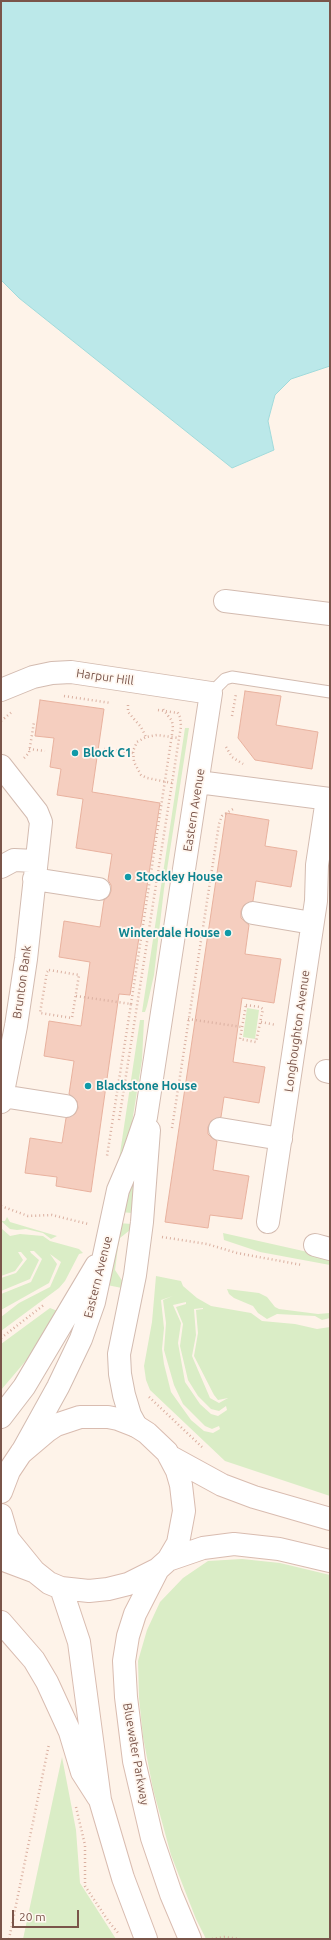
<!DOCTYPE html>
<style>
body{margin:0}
#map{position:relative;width:331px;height:1940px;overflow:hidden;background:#fef3e9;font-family:Ubuntu,sans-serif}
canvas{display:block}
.frame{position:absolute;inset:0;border:2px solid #7a554a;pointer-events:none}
.scale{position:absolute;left:12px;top:1910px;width:67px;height:18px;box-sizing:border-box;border:2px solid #7a554a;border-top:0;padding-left:5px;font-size:12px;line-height:14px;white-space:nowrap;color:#7a554a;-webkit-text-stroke:3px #fff7f0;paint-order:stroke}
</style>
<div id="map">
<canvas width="331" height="1940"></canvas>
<div class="frame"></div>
<div class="scale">20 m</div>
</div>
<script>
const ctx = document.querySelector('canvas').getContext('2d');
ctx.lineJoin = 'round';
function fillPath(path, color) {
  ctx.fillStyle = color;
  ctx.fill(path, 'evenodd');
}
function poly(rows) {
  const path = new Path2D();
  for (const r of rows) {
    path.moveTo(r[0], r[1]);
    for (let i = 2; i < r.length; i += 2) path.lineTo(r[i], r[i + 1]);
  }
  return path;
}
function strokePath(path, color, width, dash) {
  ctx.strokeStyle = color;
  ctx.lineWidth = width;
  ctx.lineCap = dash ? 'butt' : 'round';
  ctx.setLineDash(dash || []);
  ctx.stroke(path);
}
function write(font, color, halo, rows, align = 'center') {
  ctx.font = font + ' Ubuntu,sans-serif';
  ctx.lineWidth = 3.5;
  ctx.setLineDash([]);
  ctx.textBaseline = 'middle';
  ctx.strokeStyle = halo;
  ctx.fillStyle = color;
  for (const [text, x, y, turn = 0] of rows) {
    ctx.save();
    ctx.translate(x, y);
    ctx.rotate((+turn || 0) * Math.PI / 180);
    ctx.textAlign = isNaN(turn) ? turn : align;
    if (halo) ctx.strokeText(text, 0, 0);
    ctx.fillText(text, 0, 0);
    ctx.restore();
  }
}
fillPath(poly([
 [185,728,189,728,164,889,154,975,147,1006,145,1012,142,1012],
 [247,1008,259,1010,255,1039,243,1037],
 [140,1020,144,1020,142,1060,130,1135,119,1160],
 [135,1166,132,1213,120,1212],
 [7,1217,10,1222,57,1236,51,1239,43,1233,26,1229,17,1230,10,1229,1,1221,5,1221],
 [119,1223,131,1224,130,1230,120,1238,118,1247,115,1270,123,1282,122,1288,107,1285],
 [1,1228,10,1236,20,1234,43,1236,50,1241,79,1249,83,1253,79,1254,65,1281,59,1288,1,1331,1,1317,19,1303,50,1287,61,1262,50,1254,57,1264,49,1283,1,1310,1,1294,31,1282,42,1259,34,1251,30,1251,31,1253,39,1260,30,1279,1,1291,1,1278,16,1273,27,1259,21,1252,18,1252,23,1260,15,1271,1,1276],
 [223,1233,330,1257,330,1265,260,1252,224,1240],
 [156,1276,181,1281,183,1286,197,1298,211,1306,251,1313,262,1321,295,1324,317,1329,330,1327,330,1496,225,1461,150,1390,146,1380,144,1366,152,1322],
 [173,1296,163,1300,166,1323,164,1350,174,1385,183,1404,205,1426,212,1429,219,1426,220,1429,213,1433,204,1431,191,1420,171,1392,164,1364,162,1349,164,1328,161,1300],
 [186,1302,186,1304,176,1307,183,1324,180,1346,188,1380,198,1396,211,1409,219,1411,226,1406,227,1410,218,1416,211,1414,200,1404,185,1382,178,1343,181,1323,173,1305],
 [203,1308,203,1309,196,1310,198,1333,194,1356,214,1395,218,1400,228,1398,219,1403,210,1398,192,1356,196,1335,194,1309],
 [227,1289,259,1293,267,1297,275,1307,279,1309,318,1314,330,1313,330,1318,322,1320,315,1316,277,1314,267,1319,258,1313,253,1306,234,1298,229,1294],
 [50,1308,60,1312,35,1350,1,1390,1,1344],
 [242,1559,280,1563,330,1575,330,1939,206,1939,196,1919,171,1855,153,1789,143,1737,139,1698,138,1661,147,1630,160,1602,183,1578,208,1561],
 [62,1757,76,1830,80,1883,116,1939,23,1939]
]), '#daedc6');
const water = poly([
 [1,1,330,1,330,366,291,379,275,395,268,421,274,450,232,468,19,298,1,280,1,1]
]);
fillPath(water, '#bbe8e9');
strokePath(water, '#a1dadb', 1);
const building = poly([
 [245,691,281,696,276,725,318,732,312,769,255,760,238,738,245,691],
 [40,700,104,709,92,792,160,803,130,995,119,994,91,1192,56,1186,57,1177,25,1173,30,1138,62,1143,66,1118,75,1114,78,1108,77,1101,69,1094,74,1061,44,1056,49,1021,81,1026,90,962,59,957,64,921,100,927,104,900,109,896,111,891,111,885,108,880,112,854,76,848,83,799,57,795,61,769,50,767,54,738,35,736,40,700],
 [226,813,269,820,265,846,297,851,291,887,256,881,253,901,244,905,241,911,241,918,249,925,245,954,281,959,274,1003,242,998,233,1062,265,1067,259,1103,224,1097,221,1117,211,1121,208,1127,208,1134,212,1138,217,1141,213,1170,249,1176,242,1219,210,1215,208,1228,165,1222,226,813]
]);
fillPath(building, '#f5cebf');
strokePath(building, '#e8b19e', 1);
const lane = poly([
 [211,693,225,679,232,677,330,692]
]);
const street = poly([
 [225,601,330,614],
 [1,690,33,677,52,673,71,672,211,693,146,1117,133,1155,118,1190,94,1302,81,1339,58,1387,22,1452],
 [1,766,37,812,41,822,26,959,16,1026,1,1102],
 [198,782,330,799],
 [1,867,14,860,36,861],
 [34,879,99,889],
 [253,913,312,923],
 [326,1071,330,1072],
 [2,1096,66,1106],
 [220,1129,281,1139],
 [268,1222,316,901,317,865,327,799],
 [315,1245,330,1249],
 [1,1417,24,1387,96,1266],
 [136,1426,130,1415,124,1395,120,1374,119,1354,135,1275,142,1222,149,1130]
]);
const secondary = poly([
 [169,1456,222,1485,254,1497,330,1519],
 [1,1492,9,1471,21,1453,47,1431,56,1425,80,1417,108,1417,118,1419,136,1426,147,1433,167,1452,177,1471,181,1485,184,1511,178,1543,168,1560,158,1569,128,1584,108,1589,89,1591,61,1588,49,1583,34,1571,8,1539,1,1515],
 [1,1559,33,1571],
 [168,1560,203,1548,234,1544,279,1549,330,1561],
 [158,1569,135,1614,128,1636,124,1661,126,1697,134,1761,152,1838,171,1894,190,1939],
 [61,1588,79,1642,100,1800,123,1878,146,1939],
 [1,1622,34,1660,47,1682,70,1732,82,1772,98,1797]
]);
strokePath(lane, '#d3bbb0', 13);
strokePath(street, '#d3bbb0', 24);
strokePath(secondary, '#d9bcb0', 24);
strokePath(poly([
 [64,696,111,703],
 [128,705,128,712,141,727,146,737],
 [158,710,178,713],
 [232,716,236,694],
 [1,721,13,711],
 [226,747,232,757,243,764],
 [29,749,45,751],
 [104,749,133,753],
 [24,758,29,753,34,722],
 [172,783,147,778,141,775,134,762,133,751,137,742,146,737,157,735,179,738],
 [49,970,79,975,72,1018,40,1013,47,972,49,970],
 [76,996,131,1004,107,1156],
 [131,1004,173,728,172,721,163,709],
 [246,1005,260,1007,263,1009,256,1042,240,1039,246,1005],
 [188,1019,242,1027],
 [261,1022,276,1025],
 [119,1120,181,726,180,717,177,711],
 [172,1128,219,824,222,816,233,809],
 [1,1206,28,1216,52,1215,88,1224],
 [162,1237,207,1244,237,1253,302,1265],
 [1,1338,45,1304],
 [149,1397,202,1447],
 [76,1807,85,1845,85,1886,109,1922,119,1934],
 [9,1939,49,1744],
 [212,1939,224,1937,240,1939]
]), '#dab0a1', 2.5, [1, 3]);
strokePath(lane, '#fff', 11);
strokePath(street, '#fff', 22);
strokePath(secondary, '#fff', 22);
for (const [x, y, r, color] of [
 [75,753,4,"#0f9aa8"],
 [128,877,4,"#0f9aa8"],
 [228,933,4,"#0f9aa8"],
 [88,1086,4,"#0f9aa8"]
]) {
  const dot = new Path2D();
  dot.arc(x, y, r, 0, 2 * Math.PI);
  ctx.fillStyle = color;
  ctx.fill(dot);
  strokePath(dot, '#fff7f0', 1.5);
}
write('12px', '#7a554a', '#fff7f0', [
 ["Harpur Hill",105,677,8],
 ["Eastern Avenue",194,810,-81],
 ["Brunton Bank",22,982,-82],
 ["Longhoughton Avenue",297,1031,-82],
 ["Eastern Avenue",98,1277,-76],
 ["Bluewater Parkway",136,1754,80]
]);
write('bold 12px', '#0d838f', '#fff7f0', [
 ["Block C1",83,753],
 ["Stockley House",136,877],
 ["Winterdale House",220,933,"right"],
 ["Blackstone House",96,1086]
], 'left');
</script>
